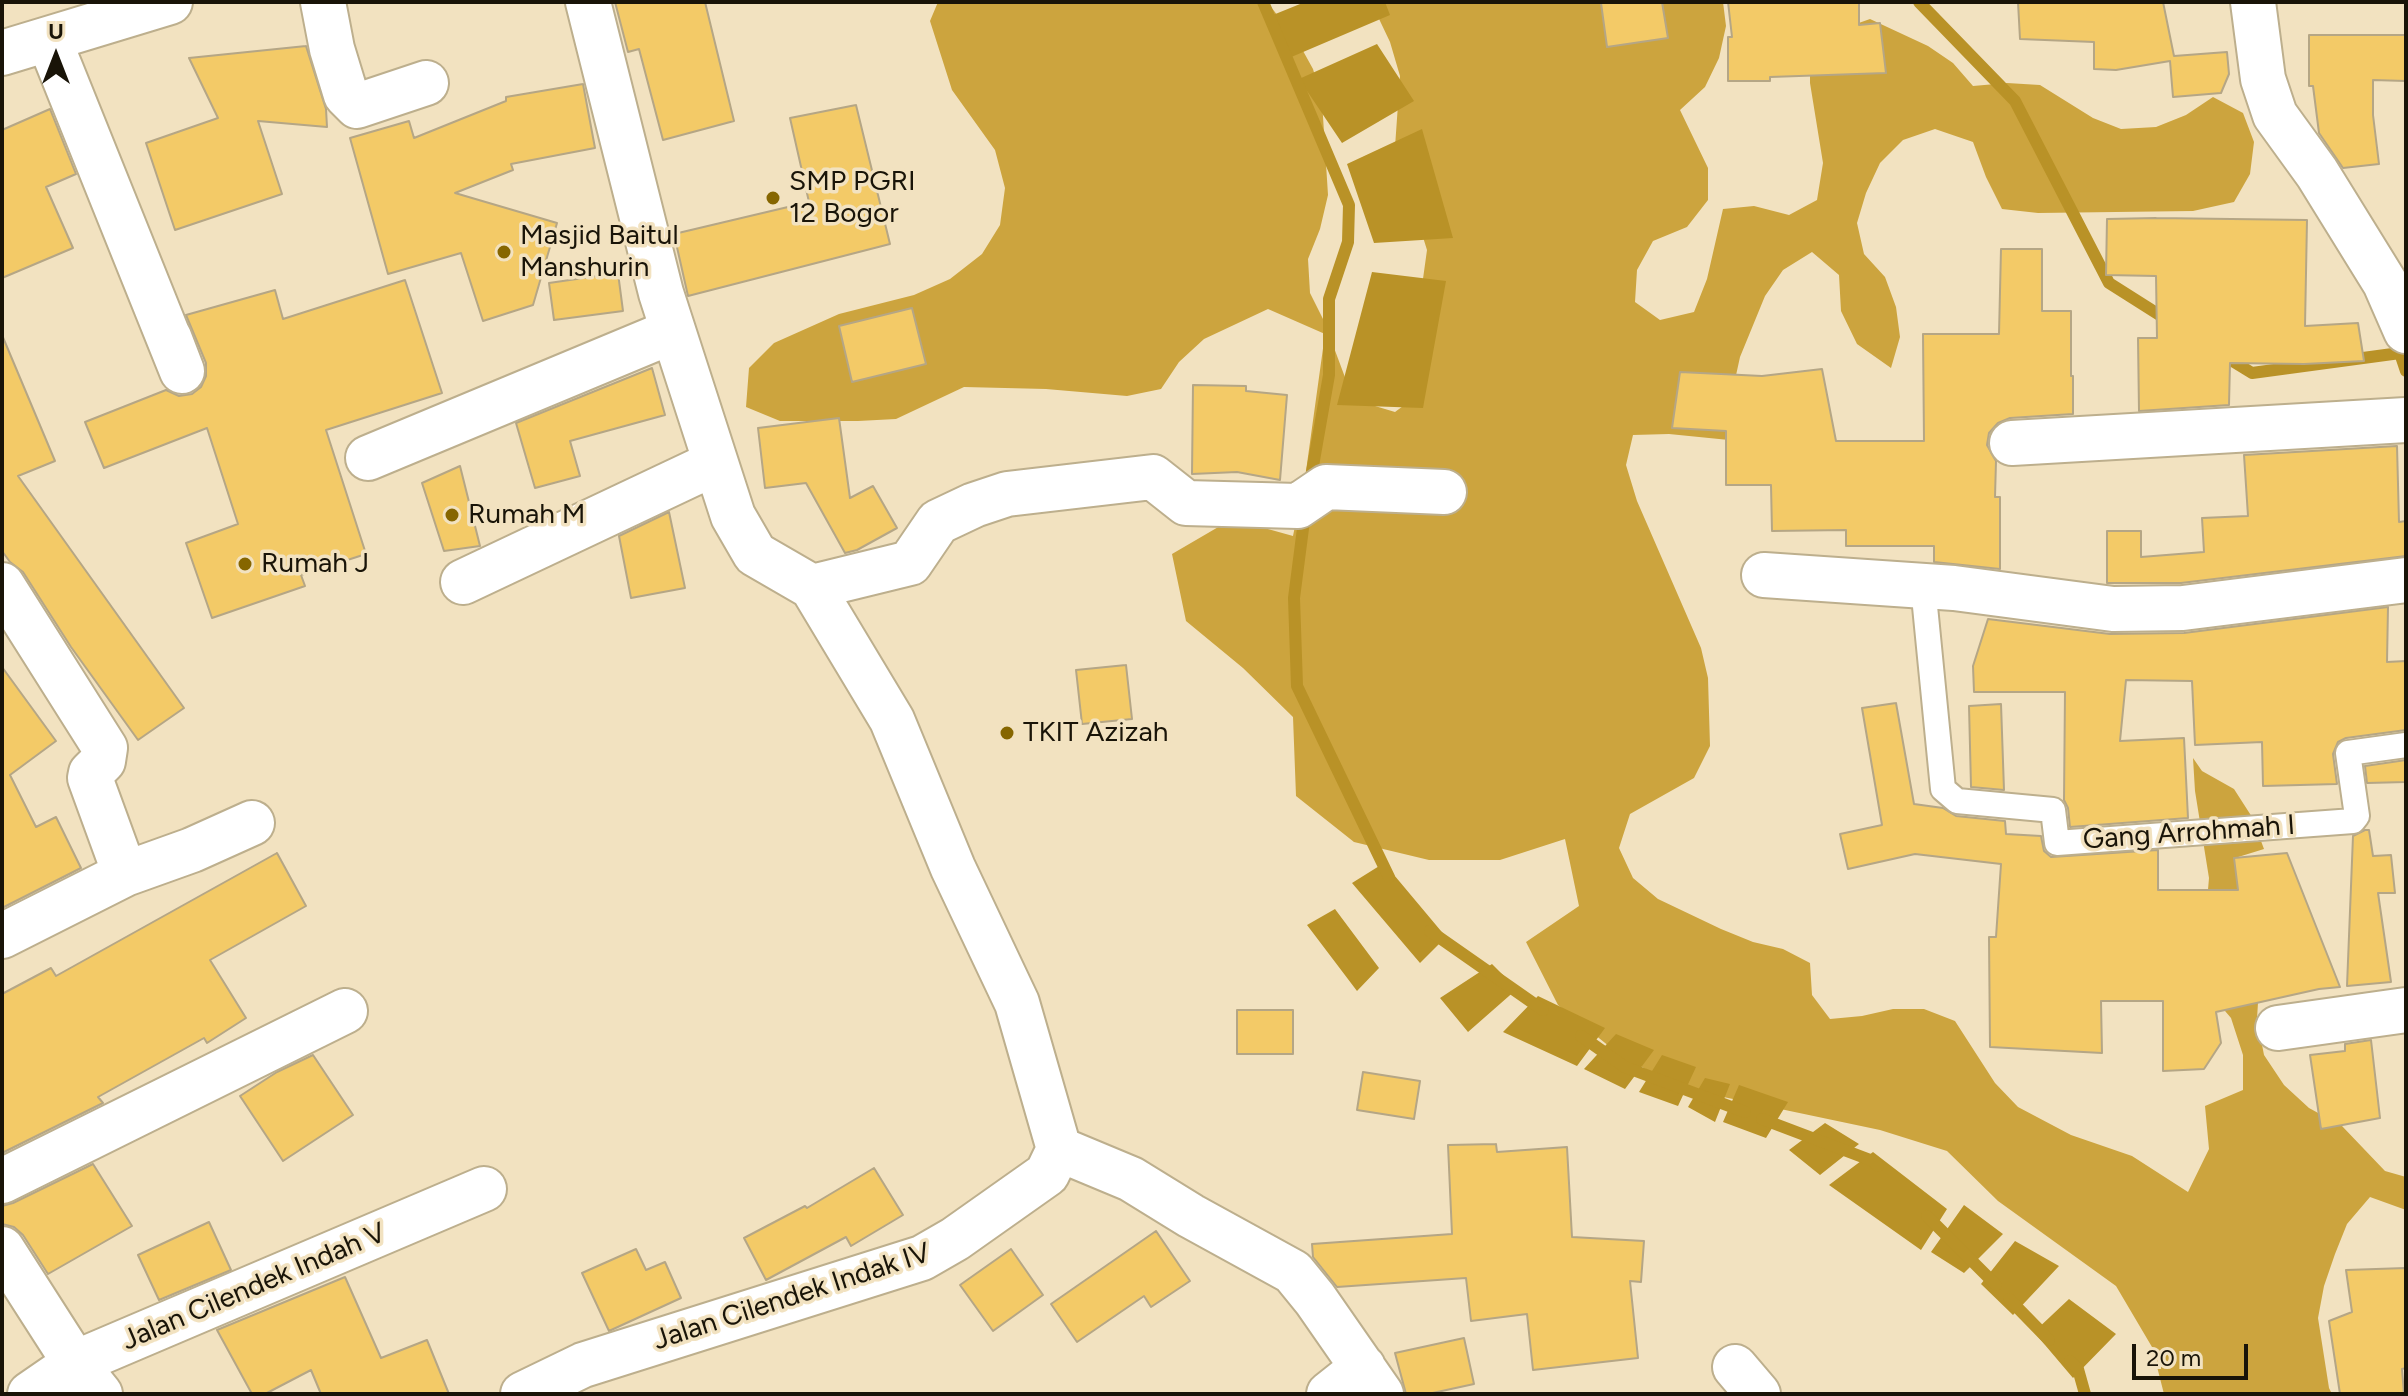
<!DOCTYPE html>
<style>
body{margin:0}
#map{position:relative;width:2408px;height:1396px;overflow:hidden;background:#f2e2c0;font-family:Figtree,sans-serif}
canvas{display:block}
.frame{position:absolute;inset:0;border:4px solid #191408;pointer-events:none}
.north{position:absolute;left:16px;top:16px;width:80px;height:80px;-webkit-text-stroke:6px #f2e2c0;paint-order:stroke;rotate:0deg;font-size:22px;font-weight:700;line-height:32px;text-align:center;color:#191408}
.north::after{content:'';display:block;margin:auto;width:28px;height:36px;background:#191408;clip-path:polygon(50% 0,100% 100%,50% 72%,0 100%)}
.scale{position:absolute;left:2132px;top:1344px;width:116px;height:36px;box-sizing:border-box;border:4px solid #191408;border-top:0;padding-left:10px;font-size:24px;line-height:28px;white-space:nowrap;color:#191408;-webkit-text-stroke:6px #f2e2c0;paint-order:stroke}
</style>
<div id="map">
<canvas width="2408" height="1396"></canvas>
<div class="frame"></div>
<div class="north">U</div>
<div class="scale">20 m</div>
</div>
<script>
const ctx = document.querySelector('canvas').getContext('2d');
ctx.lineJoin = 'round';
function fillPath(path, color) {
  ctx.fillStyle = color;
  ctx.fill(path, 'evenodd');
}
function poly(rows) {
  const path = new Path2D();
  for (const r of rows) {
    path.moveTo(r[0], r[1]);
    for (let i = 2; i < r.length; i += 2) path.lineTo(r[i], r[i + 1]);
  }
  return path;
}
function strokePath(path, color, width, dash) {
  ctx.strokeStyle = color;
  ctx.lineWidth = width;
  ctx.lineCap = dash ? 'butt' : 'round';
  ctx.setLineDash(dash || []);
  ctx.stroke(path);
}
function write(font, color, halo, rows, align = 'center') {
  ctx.font = font + ' Figtree,sans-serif';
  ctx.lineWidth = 7;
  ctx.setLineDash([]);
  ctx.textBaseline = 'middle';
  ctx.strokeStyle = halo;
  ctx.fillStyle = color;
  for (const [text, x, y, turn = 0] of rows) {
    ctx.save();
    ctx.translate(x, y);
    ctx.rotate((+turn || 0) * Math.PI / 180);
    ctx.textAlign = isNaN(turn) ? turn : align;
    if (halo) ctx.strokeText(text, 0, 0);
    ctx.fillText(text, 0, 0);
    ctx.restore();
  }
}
fillPath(poly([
 [938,2,1267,2,1297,40,1313,69,1322,101,1328,195,1320,229,1308,259,1310,293,1324,321,1346,380,1365,403,1395,412,1422,392,1422,286,1427,250,1395,147,1400,76,1390,42,1371,2,1723,2,1726,26,1719,58,1705,87,1680,110,1708,168,1708,200,1687,227,1653,241,1637,270,1635,302,1660,320,1694,312,1707,279,1723,209,1754,206,1789,215,1817,200,1823,163,1810,83,1810,48,1839,30,1870,19,1928,46,1953,63,1973,86,2007,83,2040,85,2093,118,2121,129,2156,127,2186,115,2213,97,2243,113,2254,142,2250,174,2234,202,2193,211,2038,213,2002,209,1986,177,1973,142,1935,129,1903,140,1880,163,1866,193,1857,223,1864,254,1885,277,1896,307,1900,337,1891,368,1857,344,1841,311,1839,275,1812,252,1783,270,1765,296,1740,357,1733,389,1749,442,1669,434,1633,435,1626,465,1637,501,1701,648,1708,678,1710,746,1694,778,1630,814,1619,848,1633,878,1658,899,1721,929,1753,942,1783,949,1810,963,1812,995,1830,1019,1862,1016,1893,1009,1924,1009,1955,1021,1995,1083,2018,1107,2071,1135,2132,1156,2188,1192,2209,1149,2205,1106,2243,1090,2243,1055,2231,1018,2208,991,2206,913,2209,878,2195,791,2193,758,2202,771,2234,789,2252,817,2264,849,2235,858,2259,986,2257,1019,2264,1055,2284,1085,2309,1108,2342,1126,2385,1171,2406,1177,2406,1210,2370,1197,2347,1224,2335,1254,2324,1286,2318,1318,2329,1388,2332,1394,2164,1394,2152,1347,2116,1286,1998,1201,1947,1151,1880,1130,1676,1087,1615,1051,1558,1005,1526,942,1579,906,1565,839,1500,860,1429,860,1354,842,1296,796,1293,717,1243,668,1186,621,1172,554,1232,519,1293,536,1306,471,1325,334,1268,309,1204,339,1179,362,1161,389,1127,396,1046,389,964,387,896,419,858,421,780,421,746,407,749,368,774,343,839,314,914,295,950,279,982,254,1000,225,1005,188,995,150,952,90,930,21]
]), '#cca43e');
fillPath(poly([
 [1305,2,1385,2,1390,15,1289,58,1268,17],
 [1377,44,1414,101,1342,143,1299,79],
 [1422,129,1453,238,1374,243,1347,164],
 [1372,272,1446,281,1423,408,1337,405],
 [1384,863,1446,937,1420,963,1352,883],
 [1335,909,1379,968,1357,991,1307,925],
 [1492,964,1517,989,1468,1032,1440,998],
 [1538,996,1605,1028,1577,1066,1503,1032],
 [1616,1034,1654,1050,1625,1089,1584,1069],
 [1662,1055,1696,1067,1678,1106,1639,1092],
 [1705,1078,1730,1084,1715,1122,1688,1107],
 [1739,1085,1788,1102,1766,1138,1723,1122],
 [1825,1123,1859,1144,1820,1175,1789,1150],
 [1873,1152,1947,1209,1921,1250,1829,1185],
 [1964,1205,2003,1234,1964,1273,1931,1252],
 [2015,1241,2059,1266,2013,1315,1981,1284],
 [2069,1299,2116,1334,2073,1378,2034,1332]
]), '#b99227');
strokePath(poly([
 [1263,2,1349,205,1348,242,1329,299,1329,375,1310,483],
 [1919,2,2015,101,2109,283,2169,321],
 [2221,354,2252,373,2400,353,2406,371],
 [1305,513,1294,598,1297,686,1389,877],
 [1430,931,1543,1010],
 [1581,1036,1625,1067,1745,1112],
 [1762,1119,1873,1161,1878,1166],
 [1927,1216,1996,1285],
 [2009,1299,2049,1340],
 [2070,1361,2078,1369,2085,1394]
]), '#b99227', 12);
const building = poly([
 [615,2,705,2,734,121,663,140,639,49,628,52,615,2],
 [1618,2,1662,2,1668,38,1607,47,1601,3,1618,2],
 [1728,2,1859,2,1859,25,1880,23,1886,73,1770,77,1770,81,1728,81,1728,37,1732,37,1728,2],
 [2018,2,2163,2,2174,56,2227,52,2229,74,2221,93,2173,97,2170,61,2116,70,2094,69,2094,42,2020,39,2018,2],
 [2309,35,2406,35,2406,81,2373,80,2373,115,2379,164,2343,168,2319,133,2313,86,2309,86,2309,35],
 [306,46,326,109,327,127,258,121,282,194,175,230,146,143,218,118,189,58,306,46],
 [583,84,595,148,511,164,513,170,455,193,557,223,533,305,483,321,461,253,388,274,350,138,409,121,414,138,506,101,506,97,583,84],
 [856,105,890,244,688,296,674,234,809,202,790,118,856,105],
 [50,109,76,174,46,187,73,248,2,278,2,130,50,109],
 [2156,218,2307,220,2305,326,2358,323,2364,361,2304,364,2230,363,2229,405,2139,411,2138,338,2157,338,2156,276,2106,275,2107,219,2156,218],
 [2001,249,2042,249,2042,311,2071,311,2071,376,2073,376,2073,414,2010,418,1998,423,1989,433,1987,445,1996,461,1995,497,2000,497,2000,569,1934,562,1934,546,1846,546,1846,530,1772,531,1771,485,1726,485,1726,431,1672,428,1680,372,1762,376,1822,369,1836,441,1924,441,1923,334,1999,334,2001,249],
 [618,273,623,311,554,320,549,283,618,273],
 [405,280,442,393,326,430,366,554,301,575,305,586,212,618,186,543,238,524,207,428,104,468,85,422,166,390,179,396,192,394,201,387,206,376,206,363,186,315,275,290,283,319,405,280],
 [912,308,926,364,852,382,839,326,912,308],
 [2,335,55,461,18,476,184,708,138,740,71,647,23,572,10,562,2,551,2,335],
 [652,368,665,415,570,441,580,476,535,488,516,423,652,368],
 [1193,385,1246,386,1246,391,1287,395,1280,480,1237,472,1192,474,1193,385],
 [839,418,850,498,873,486,897,528,857,550,845,553,806,483,765,488,758,428,839,418],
 [2397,446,2399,522,2406,521,2406,556,2181,583,2107,583,2107,531,2141,531,2141,557,2204,552,2202,518,2248,516,2244,455,2397,446],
 [460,466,480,546,444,551,422,483,460,466],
 [669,512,685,588,631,598,619,536,669,512],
 [2388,607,2387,662,2406,661,2406,730,2346,738,2338,742,2333,754,2337,784,2263,786,2262,742,2195,745,2192,681,2126,680,2120,741,2184,738,2188,818,2070,827,2068,808,2064,800,2065,692,1974,692,1973,666,1988,619,2110,634,2184,633,2388,607],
 [1126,665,1132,719,1082,724,1076,670,1126,665],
 [2,667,56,741,10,775,36,827,56,817,81,868,2,908,2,667],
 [1896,703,1914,804,1943,808,1956,816,2005,821,2006,834,2041,836,2044,851,2051,857,2158,850,2158,890,2238,890,2234,858,2287,853,2340,987,2319,989,2216,1012,2221,1043,2204,1069,2163,1071,2163,1001,2101,1001,2102,1053,1990,1047,1989,937,1996,937,2001,864,1915,854,1848,869,1840,834,1882,825,1862,708,1896,703],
 [2001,704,2004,790,1971,787,1969,706,2001,704],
 [2406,760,2406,782,2367,783,2365,766,2406,760],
 [2365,830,2369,830,2373,856,2391,855,2395,893,2378,893,2391,982,2347,986,2353,836,2365,830],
 [277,853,306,906,210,960,246,1018,207,1043,204,1038,98,1097,103,1103,2,1153,2,994,51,968,56,976,277,853],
 [1237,1010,1293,1010,1293,1054,1237,1054,1237,1010],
 [2371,1040,2380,1118,2321,1129,2310,1055,2345,1051,2345,1044,2371,1040],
 [313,1055,353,1115,283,1161,240,1096,277,1072,313,1055],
 [1363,1072,1420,1081,1414,1119,1357,1110,1363,1072],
 [1496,1144,1497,1152,1567,1147,1572,1237,1644,1241,1641,1282,1630,1281,1638,1358,1533,1370,1527,1314,1471,1321,1466,1278,1337,1287,1313,1257,1312,1244,1452,1234,1448,1145,1496,1144],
 [93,1164,132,1226,48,1274,23,1235,14,1227,2,1224,2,1206,13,1203,93,1164],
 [874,1168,903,1215,851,1246,846,1237,766,1280,744,1238,805,1206,807,1208,874,1168],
 [209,1222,231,1270,159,1300,138,1255,209,1222],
 [1156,1231,1190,1281,1151,1307,1144,1296,1077,1342,1051,1304,1156,1231],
 [636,1249,646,1270,665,1262,681,1298,609,1331,582,1273,636,1249],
 [1011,1249,1043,1295,993,1331,960,1285,1011,1249],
 [2406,1268,2406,1368,2402,1369,2404,1394,2340,1394,2329,1321,2352,1312,2346,1270,2406,1268],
 [345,1277,381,1358,427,1340,449,1394,321,1394,311,1370,265,1394,252,1394,217,1330,345,1277],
 [1464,1338,1474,1384,1428,1394,1406,1394,1395,1353,1464,1338]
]);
fillPath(building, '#f3ca67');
strokePath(building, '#b5a685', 2);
const lane = poly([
 [1923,586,1943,789,1957,801,2053,810,2057,843,2353,821,2357,816,2348,753,2406,745]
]);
const street = poly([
 [323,2,332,49,346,95,357,106,426,83],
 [2253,2,2263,79,2275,115,2317,173,2385,283,2406,331],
 [49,40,182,371,169,337],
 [2,53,170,2],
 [2012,443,2406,420],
 [368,458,673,331],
 [1764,575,1954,588,2113,609,2183,608,2406,580],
 [463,582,715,463],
 [2,585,105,748,103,761,91,773,90,778,125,874],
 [812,587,910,563,938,522,974,505,1007,494,1153,477,1186,503,1298,506,1326,487,1444,492],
 [2,936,125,874,192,850,252,823],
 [2278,1028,2406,1010],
 [1059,1149,1131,1179,1191,1216,1293,1272,1315,1299,1381,1394],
 [2,1181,345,1011],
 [2,1249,75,1363,100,1394],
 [1735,1367,1758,1394],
 [30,1394,75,1363,484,1189],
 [523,1394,583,1365,922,1258,955,1239,1047,1174,1059,1149,1017,1003,953,868,892,720,812,587,755,554,733,516,661,293,588,2],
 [1329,1394,1363,1367]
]);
strokePath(lane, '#bdaf8d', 28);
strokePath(street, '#bdaf8d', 48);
strokePath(lane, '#fff', 24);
strokePath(street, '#fff', 44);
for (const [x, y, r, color] of [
 [773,198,8,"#866600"],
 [504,252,8,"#866600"],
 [452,515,8,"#866600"],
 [245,564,8,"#866600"],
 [1007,733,8,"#866600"]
]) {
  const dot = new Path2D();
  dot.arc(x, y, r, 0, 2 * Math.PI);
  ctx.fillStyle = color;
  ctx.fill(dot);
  strokePath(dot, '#f2e2c0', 3);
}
write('28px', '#191408', '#f2e2c0', [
 ["SMP PGRI",789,182],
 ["12 Bogor",789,214],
 ["Masjid Baitul",520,236],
 ["Manshurin",520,268],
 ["Rumah M",468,515],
 ["Rumah J",261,564],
 ["TKIT Azizah",1023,733]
], 'left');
write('28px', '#191408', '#f2e2c0', [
 ["Gang Arrohmah I",2189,833,-4],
 ["Jalan Cilendek Indah V",254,1287,-23],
 ["Jalan Cilendek Indak IV",792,1297,-18]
]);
</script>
